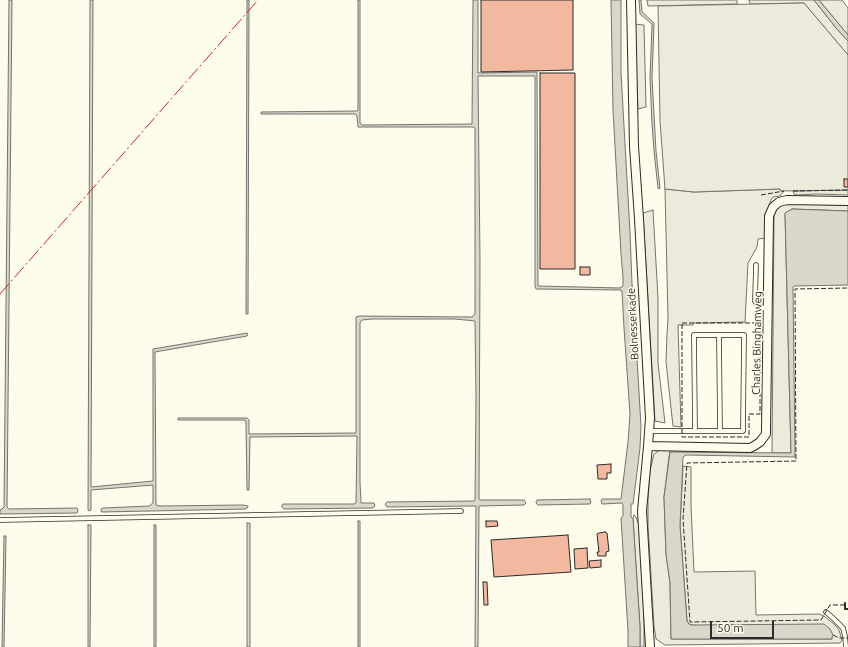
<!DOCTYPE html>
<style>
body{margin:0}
#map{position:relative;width:848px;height:647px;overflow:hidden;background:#fdfbea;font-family:Ubuntu,sans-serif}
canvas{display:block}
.scale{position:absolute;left:710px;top:621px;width:64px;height:18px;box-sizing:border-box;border:2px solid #2b2b2b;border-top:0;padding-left:5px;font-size:12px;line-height:14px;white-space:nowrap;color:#2b2b2b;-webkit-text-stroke:3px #fdfbea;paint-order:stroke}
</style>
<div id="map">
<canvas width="848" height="647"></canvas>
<div class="scale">50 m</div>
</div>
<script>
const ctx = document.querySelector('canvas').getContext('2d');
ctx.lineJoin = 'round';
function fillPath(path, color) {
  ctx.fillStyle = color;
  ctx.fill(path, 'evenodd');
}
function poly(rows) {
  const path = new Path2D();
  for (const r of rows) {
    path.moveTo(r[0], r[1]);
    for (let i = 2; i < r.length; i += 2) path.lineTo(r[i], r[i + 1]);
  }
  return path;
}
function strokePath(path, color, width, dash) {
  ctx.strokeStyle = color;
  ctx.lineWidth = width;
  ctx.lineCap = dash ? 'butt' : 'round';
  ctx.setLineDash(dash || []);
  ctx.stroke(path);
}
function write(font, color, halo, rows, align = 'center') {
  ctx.font = font + ' Ubuntu,sans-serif';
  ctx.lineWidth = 3;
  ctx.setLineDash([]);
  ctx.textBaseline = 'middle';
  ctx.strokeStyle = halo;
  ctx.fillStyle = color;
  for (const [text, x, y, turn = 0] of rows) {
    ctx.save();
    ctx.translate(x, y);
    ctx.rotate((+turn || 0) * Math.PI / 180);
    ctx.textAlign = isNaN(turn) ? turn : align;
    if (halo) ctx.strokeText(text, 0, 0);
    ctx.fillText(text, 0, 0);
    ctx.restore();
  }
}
const green = poly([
 [647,0,737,0,737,4,648,6,647,0],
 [749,0,814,0,836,28,848,41,848,55,804,3,750,4,749,0],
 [819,0,842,0,848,8,848,35,819,0],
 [634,24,644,25,646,107,638,109,634,24],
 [665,189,694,192,780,189,781,191,784,191,780,196,773,197,771,200,767,213,767,238,758,239,757,247,748,263,745,322,694,323,693,325,678,325,681,427,673,426,666,362,667,334,668,318,665,189],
 [848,190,848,195,817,194,797,195,794,194,793,191,848,190],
 [786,204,848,205,848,211,792,209,785,214,791,453,772,453,774,216,776,209,782,205,786,204],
 [653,210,658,298,658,363,665,423,655,421,643,213,653,210],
 [670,449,664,497,666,554,670,583,671,639,832,639,832,637,691,625,689,624,687,621,680,526,683,466,691,467,691,506,694,572,755,571,756,615,819,614,824,616,835,625,839,630,842,640,840,643,665,645,656,639,654,626,648,525,648,500,650,471,654,454,660,450,670,449],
 [634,515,636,517,639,525,644,614,644,647,640,647,640,627,633,519,634,515]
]);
fillPath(green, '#ecebdb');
strokePath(green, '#74746e', 1);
const parking = poly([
 [804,3,848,55,848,190,781,191,780,189,694,192,665,189,660,121,658,6,804,3]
]);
fillPath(parking, '#eceadb');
strokePath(parking, '#74746e', 1);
const water = poly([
 [9,0,12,0,7,507,9,509,77,508,78,510,77,513,0,514,0,510,2,509,4,507,9,0],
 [90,0,93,0,91,487,153,481,153,349,247,333,248,334,247,336,155,352,156,505,159,506,243,505,248,506,248,507,246,509,102,512,101,511,101,509,103,508,149,506,153,503,153,485,91,490,91,510,89,511,88,510,90,0],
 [247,0,249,0,248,314,246,314,247,0],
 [358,0,360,0,360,123,362,125,472,124,473,0,478,0,478,73,537,72,538,286,620,288,622,287,623,285,623,277,621,254,613,110,611,0,621,0,621,73,630,232,632,284,635,323,641,427,640,448,633,504,631,504,631,517,633,519,640,627,640,647,628,647,628,631,621,518,623,516,623,505,622,503,602,504,601,501,602,499,621,499,628,442,630,414,624,328,622,292,621,290,536,289,535,286,535,76,478,76,480,261,479,498,480,500,524,500,526,503,524,505,479,506,478,647,475,647,476,506,387,507,385,504,387,502,474,501,475,500,476,398,475,322,475,321,455,319,372,319,362,320,361,321,360,323,360,482,361,503,374,503,375,506,373,508,284,509,282,507,282,505,283,504,354,504,356,503,357,436,250,437,249,490,247,490,246,425,246,422,245,420,178,420,178,418,247,418,249,420,249,434,356,433,356,317,359,316,472,317,475,314,475,128,473,127,358,127,357,116,355,114,261,114,261,112,357,111,358,110,358,0],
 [639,0,641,0,642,12,653,22,654,24,652,78,656,151,660,188,659,189,658,188,654,151,652,124,650,78,652,25,651,23,640,14,639,0],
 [814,0,819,0,848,35,848,41,836,28,814,0],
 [792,209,848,211,848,285,794,286,793,287,795,457,686,455,683,457,680,526,687,621,689,624,691,625,824,624,830,629,833,635,832,637,832,639,671,639,670,583,666,554,664,497,670,452,791,453,785,213,792,209],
 [590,499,591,502,590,504,538,505,536,503,536,502,537,500,590,499],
 [358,521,360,521,360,647,358,647,358,521],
 [247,523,250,523,250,647,247,647,247,523],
 [88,525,91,525,90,647,88,647,88,525],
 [154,525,156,525,156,647,154,647,154,525],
 [4,536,6,536,4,647,2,647,4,536]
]);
fillPath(water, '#d8d7c9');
strokePath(water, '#74746e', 1);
const building = poly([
 [481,0,573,0,573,70,481,72,481,0],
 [540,73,575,73,575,269,540,269,540,73],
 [844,179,848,179,848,187,844,187,844,179],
 [580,267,590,267,590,275,580,275,580,267],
 [611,464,611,473,607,473,607,479,598,479,597,465,611,464],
 [486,521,497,521,498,526,486,527,486,521],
 [605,532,607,533,609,551,606,552,606,556,598,556,597,552,599,552,597,534,599,533,605,532],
 [568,535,571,572,494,577,491,540,568,535],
 [587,548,588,568,575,569,574,549,587,548],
 [601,560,601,567,590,568,589,561,601,560],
 [483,582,487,582,488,605,484,605,483,582]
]);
fillPath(building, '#f2b8a0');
strokePath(building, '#2b2b2b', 1);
const lane = poly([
 [756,265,755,301,758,306,764,308,768,308],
 [719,335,720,431],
 [649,431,743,431,744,335,694,335,695,431],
 [0,520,461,511],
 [826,612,834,619,843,628,845,636,846,647]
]);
const street = poly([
 [631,0,634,146,639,219,650,418,648,446,642,511,650,647],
 [648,446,750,448,754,446,760,442,766,434,766,429,769,216,773,207,779,202,787,200,848,201]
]);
strokePath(lane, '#2b2b2b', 5.5);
strokePath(street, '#2b2b2b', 10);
strokePath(lane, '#fdfbea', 4);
strokePath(street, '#fdfbea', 8);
strokePath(poly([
 [793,191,848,190],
 [761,195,784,191],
 [682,323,760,323,760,414,749,414,749,437,682,437,682,323],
 [845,605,830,605,821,620,690,622,683,519,687,463,796,461,795,289,848,288],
 [833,635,839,638,848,638]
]), '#2b2b2b', 1, [5, 2]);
strokePath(poly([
 [845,603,845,609,848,609]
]), '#2b2b2b', 2);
strokePath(poly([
 [0,294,258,0]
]), '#c62828', 1, [14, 3, 2, 3]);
write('11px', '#2b2b2b', '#fdfbea', [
 ["Bolnesserkade",633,324,-93],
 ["Charles Binghamweg",757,343,-89]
]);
</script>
